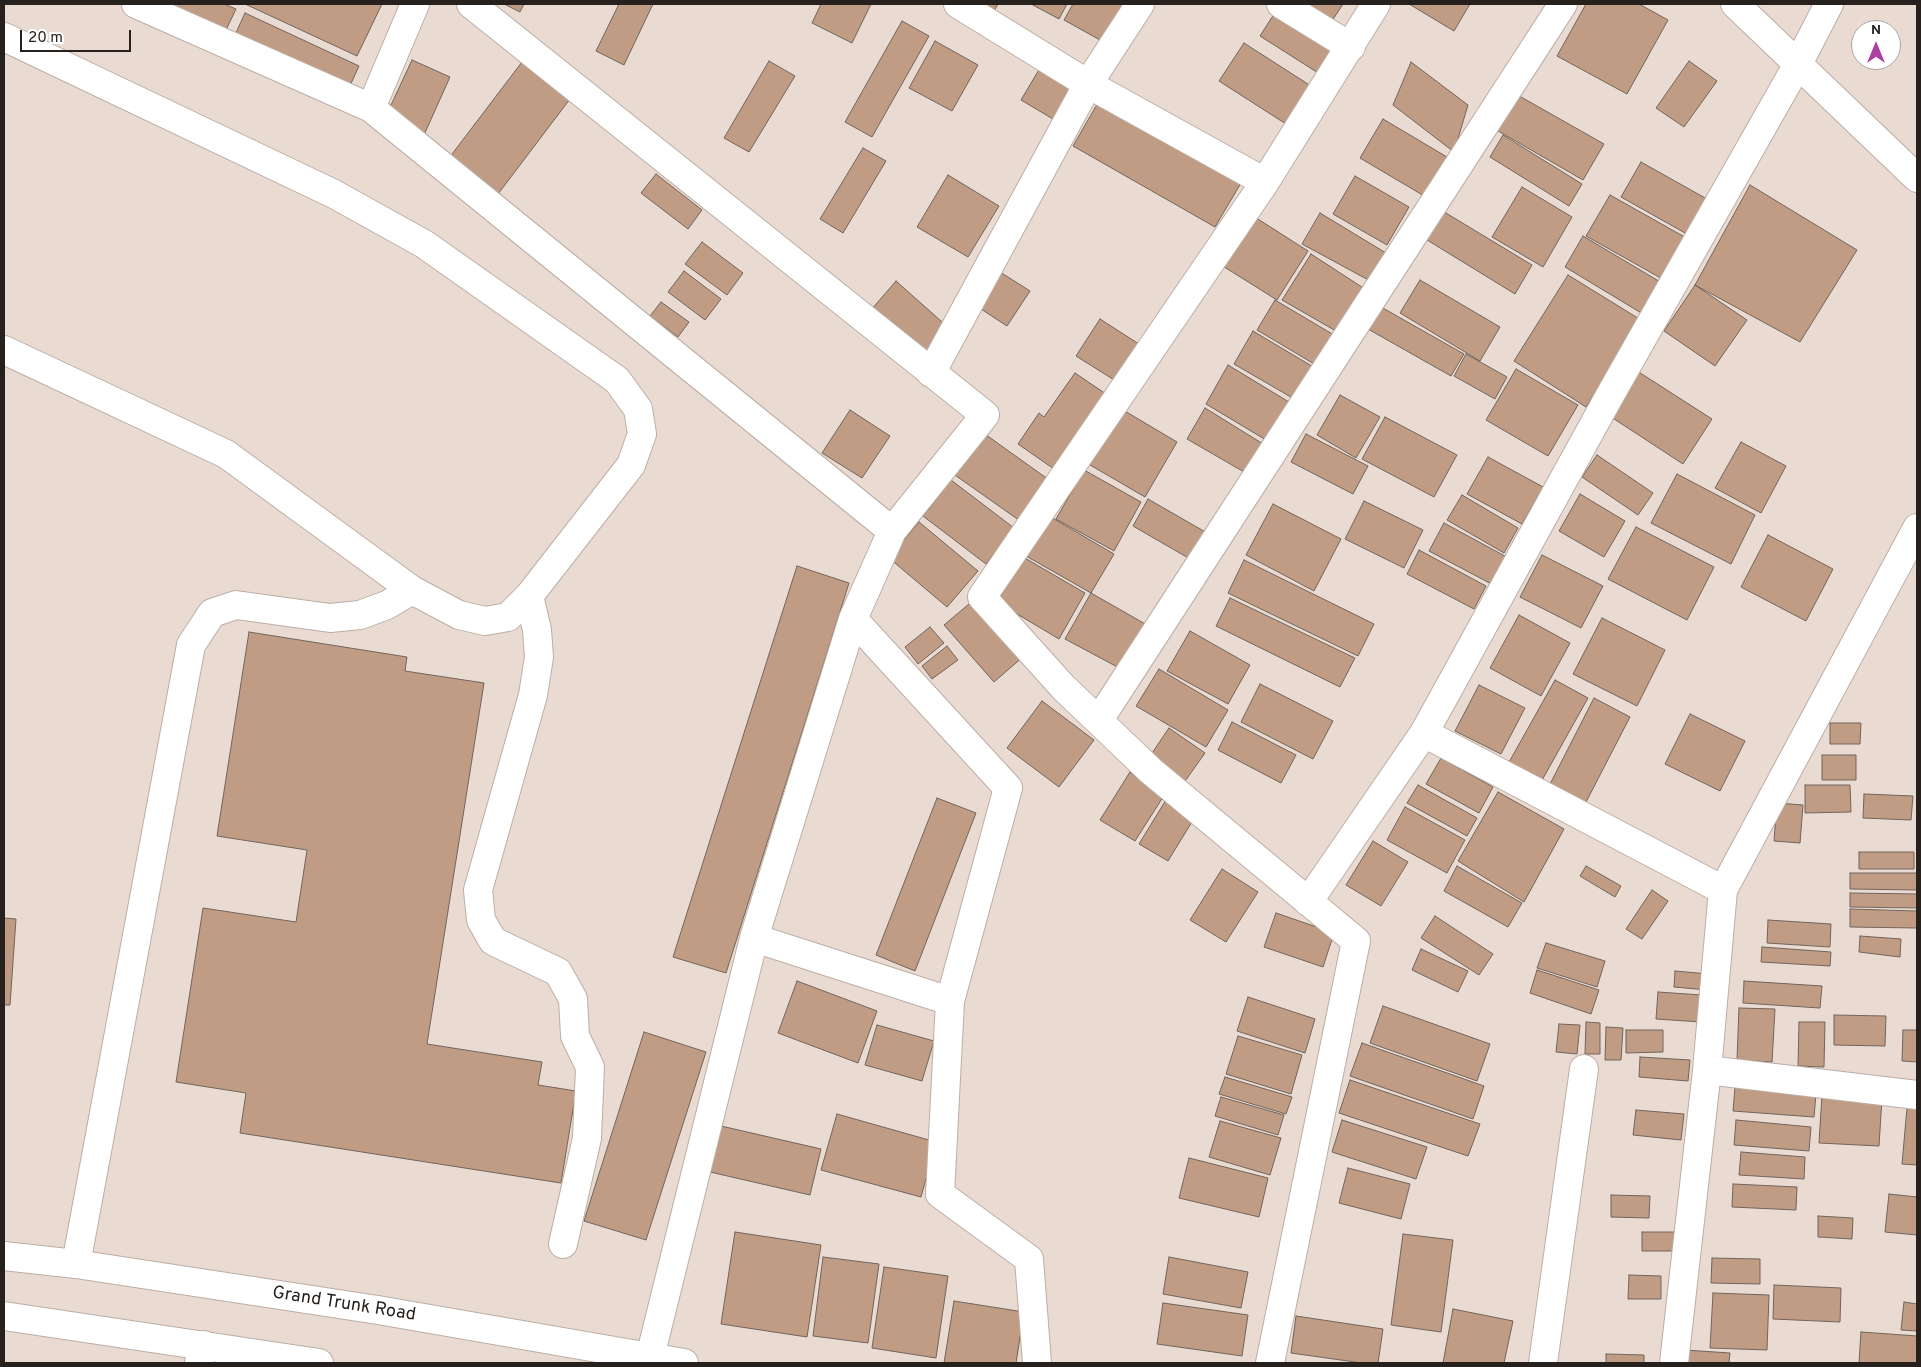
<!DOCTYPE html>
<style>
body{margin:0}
#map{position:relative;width:1921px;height:1367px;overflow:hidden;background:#eadbd2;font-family:Overpass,sans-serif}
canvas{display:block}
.frame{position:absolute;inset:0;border:5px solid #26211d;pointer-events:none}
.north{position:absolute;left:1851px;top:20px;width:50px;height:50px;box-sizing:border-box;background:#fff;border:1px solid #a8a6a5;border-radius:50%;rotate:0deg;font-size:14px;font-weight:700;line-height:20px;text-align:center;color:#26211d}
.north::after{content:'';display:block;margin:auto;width:18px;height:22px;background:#ab40a1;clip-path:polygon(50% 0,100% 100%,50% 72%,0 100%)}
.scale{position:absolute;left:20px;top:30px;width:111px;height:22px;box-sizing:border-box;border:2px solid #26211d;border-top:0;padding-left:6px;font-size:15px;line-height:18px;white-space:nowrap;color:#26211d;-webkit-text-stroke:4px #fff;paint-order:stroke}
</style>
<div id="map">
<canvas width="1921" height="1367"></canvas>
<div class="frame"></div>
<div class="north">N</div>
<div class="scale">20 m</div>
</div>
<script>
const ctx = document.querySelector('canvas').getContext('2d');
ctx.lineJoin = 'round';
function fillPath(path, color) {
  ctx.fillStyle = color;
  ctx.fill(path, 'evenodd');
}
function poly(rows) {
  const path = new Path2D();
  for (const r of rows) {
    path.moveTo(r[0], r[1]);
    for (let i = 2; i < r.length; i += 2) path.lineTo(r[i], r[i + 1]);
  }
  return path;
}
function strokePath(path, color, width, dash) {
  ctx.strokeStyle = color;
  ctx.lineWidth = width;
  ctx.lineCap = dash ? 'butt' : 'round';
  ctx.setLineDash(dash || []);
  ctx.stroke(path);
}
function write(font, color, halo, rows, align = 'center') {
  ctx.font = font + ' Overpass,sans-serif';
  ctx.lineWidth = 4;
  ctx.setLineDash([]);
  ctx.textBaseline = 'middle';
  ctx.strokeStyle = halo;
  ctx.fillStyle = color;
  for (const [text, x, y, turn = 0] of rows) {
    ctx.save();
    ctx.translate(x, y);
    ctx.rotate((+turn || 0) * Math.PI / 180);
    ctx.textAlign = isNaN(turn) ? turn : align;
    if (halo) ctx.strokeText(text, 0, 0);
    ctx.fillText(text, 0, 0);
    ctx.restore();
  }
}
const building = poly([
 [170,4,224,4,236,9,226,30,170,4],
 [245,4,382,4,357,56,245,4],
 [504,4,524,4,520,12,504,4],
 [619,4,653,4,624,65,596,51,619,4],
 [821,4,871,4,852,43,812,23,821,4],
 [981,4,998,4,994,11,981,4],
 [1031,4,1067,4,1059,19,1031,4],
 [1073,4,1132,4,1109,45,1064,20,1073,4],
 [1297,4,1343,4,1330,24,1297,4],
 [1409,4,1470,4,1454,31,1409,4],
 [1586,4,1639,4,1668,20,1627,94,1557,56,1586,4],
 [1276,11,1340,51,1323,76,1260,36,1276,11],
 [245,13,359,66,349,88,235,35,245,13],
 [902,21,929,36,872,137,845,122,902,21],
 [935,41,978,65,952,111,909,88,935,41],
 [1244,43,1311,86,1286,124,1219,81,1244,43],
 [412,60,450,77,424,135,385,118,412,60],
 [769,61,795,76,749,152,724,138,769,61],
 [1689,61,1717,81,1684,127,1656,108,1689,61],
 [522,62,570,99,495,198,446,162,522,62],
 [1411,62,1468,105,1454,152,1393,105,1411,62],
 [1040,68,1072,86,1053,119,1021,100,1040,68],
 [1514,93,1604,144,1583,180,1493,128,1514,93],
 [1099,101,1241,183,1215,227,1073,146,1099,101],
 [1383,119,1452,160,1431,200,1360,158,1383,119],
 [1503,135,1582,184,1569,206,1490,157,1503,135],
 [863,148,886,161,843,233,820,219,863,148],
 [1641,162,1714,203,1694,238,1621,197,1641,162],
 [656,174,702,210,688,229,641,193,656,174],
 [948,175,999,206,968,257,917,227,948,175],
 [1355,176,1409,207,1387,245,1333,214,1355,176],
 [1750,185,1857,250,1800,342,1695,285,1750,185],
 [1522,187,1572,217,1543,267,1492,237,1522,187],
 [1610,195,1690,240,1666,281,1586,236,1610,195],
 [1436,207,1532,265,1515,294,1419,235,1436,207],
 [1320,213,1391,256,1374,283,1302,244,1320,213],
 [1250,214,1308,251,1277,300,1218,263,1250,214],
 [1583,236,1662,283,1643,314,1565,267,1583,236],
 [702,242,743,273,727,295,685,264,702,242],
 [1311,254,1368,291,1343,335,1282,300,1311,254],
 [684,271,721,299,705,320,668,292,684,271],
 [1000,272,1030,291,1007,326,978,307,1000,272],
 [1568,275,1641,320,1586,407,1514,361,1568,275],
 [1420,280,1500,327,1480,361,1400,313,1420,280],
 [896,281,950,329,925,357,871,310,896,281],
 [1695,285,1747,320,1715,366,1664,331,1695,285],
 [1275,300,1339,338,1321,368,1257,330,1275,300],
 [661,302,689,322,678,337,650,316,661,302],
 [1381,307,1464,354,1451,376,1368,329,1381,307],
 [1100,319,1142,346,1119,383,1076,356,1100,319],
 [1253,331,1315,368,1296,400,1234,364,1253,331],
 [1466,354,1507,377,1495,399,1454,376,1466,354],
 [1228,365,1289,402,1266,440,1206,404,1228,365],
 [1516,369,1578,405,1548,456,1486,420,1516,369],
 [1634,369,1712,419,1683,464,1605,413,1634,369],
 [1075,373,1106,394,1054,469,1018,444,1039,413,1044,417,1075,373],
 [1340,395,1380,417,1356,458,1317,435,1340,395],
 [1118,407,1177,442,1145,497,1085,462,1118,407],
 [1205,408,1268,447,1251,476,1187,439,1205,408],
 [850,410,890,436,862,478,822,453,850,410],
 [1385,417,1457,455,1434,497,1362,459,1385,417],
 [982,432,1052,482,1023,523,952,473,982,432],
 [1306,434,1368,466,1353,494,1291,462,1306,434],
 [1741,442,1786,466,1761,513,1715,488,1741,442],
 [1597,455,1653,493,1638,515,1582,477,1597,455],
 [1488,457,1543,487,1522,524,1467,494,1488,457],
 [1084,470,1141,502,1114,551,1056,519,1084,470],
 [1677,474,1755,515,1731,564,1651,523,1677,474],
 [951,480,1014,528,986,564,923,516,951,480],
 [1580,494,1625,521,1604,557,1559,531,1580,494],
 [1462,495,1518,528,1504,553,1447,520,1462,495],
 [1148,499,1214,537,1197,563,1133,526,1148,499],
 [1364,501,1423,530,1404,568,1345,539,1364,501],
 [1273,504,1341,539,1314,591,1246,555,1273,504],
 [1049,516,1114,554,1091,593,1026,556,1049,516],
 [919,522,978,571,947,607,889,558,919,522],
 [1444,523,1514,561,1499,588,1429,551,1444,523],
 [1636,527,1714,567,1687,620,1608,579,1636,527],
 [1768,535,1833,569,1806,621,1741,587,1768,535],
 [1419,550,1486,586,1474,609,1407,574,1419,550],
 [1542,555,1603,586,1581,628,1520,597,1542,555],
 [1023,557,1085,593,1059,639,997,602,1023,557],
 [1244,560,1374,624,1358,656,1228,593,1244,560],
 [797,566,849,583,726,973,673,957,797,566],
 [1091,593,1154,629,1123,670,1065,639,1091,593],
 [1230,598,1355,658,1340,687,1216,626,1230,598],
 [975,599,1024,656,994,682,944,625,975,599],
 [1519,615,1570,643,1541,696,1490,668,1519,615],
 [1602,618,1665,650,1637,706,1573,674,1602,618],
 [930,627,944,643,918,664,905,647,930,627],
 [1190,631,1250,665,1228,704,1167,671,1190,631],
 [249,632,407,657,405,671,484,683,427,1044,542,1062,538,1085,576,1091,561,1183,240,1133,246,1093,176,1082,203,908,296,922,307,850,217,836,249,632],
 [947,646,958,660,932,679,922,666,947,646],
 [1159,669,1228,710,1206,747,1136,706,1159,669],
 [1555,680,1588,698,1541,782,1508,764,1555,680],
 [1260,684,1333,721,1313,759,1241,722,1260,684],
 [1479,685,1525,708,1501,754,1455,731,1479,685],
 [1594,698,1630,717,1585,804,1549,786,1594,698],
 [1042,701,1094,740,1059,787,1007,748,1042,701],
 [1690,714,1745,741,1720,791,1665,764,1690,714],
 [1232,722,1296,755,1281,783,1218,750,1232,722],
 [1830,723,1861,723,1860,744,1830,744,1830,723],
 [1169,728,1205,753,1183,784,1148,759,1169,728],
 [1822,755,1856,755,1856,780,1822,780,1822,755],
 [1441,758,1493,787,1479,813,1426,784,1441,758],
 [1130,772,1165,794,1135,841,1100,820,1130,772],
 [1418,785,1477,818,1467,836,1407,803,1418,785],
 [1805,785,1850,785,1851,812,1805,813,1805,785],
 [1498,792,1564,829,1524,902,1458,861,1498,792],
 [1864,794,1913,796,1911,820,1863,818,1864,794],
 [1169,795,1198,812,1168,861,1139,844,1169,795],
 [937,798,976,813,915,971,876,955,937,798],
 [1777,803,1803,805,1800,843,1774,841,1777,803],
 [1405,807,1465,840,1447,873,1387,840,1405,807],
 [1373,841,1408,862,1381,906,1346,885,1373,841],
 [1859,852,1914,852,1914,869,1859,869,1859,852],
 [1457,866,1522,903,1508,927,1444,891,1457,866],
 [1586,866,1621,886,1615,897,1580,876,1586,866],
 [1222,869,1258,892,1226,942,1190,920,1222,869],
 [1850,873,1917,873,1917,890,1850,889,1850,873],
 [1652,890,1668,901,1642,939,1626,929,1652,890],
 [1850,893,1917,894,1917,908,1850,907,1850,893],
 [1850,909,1917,911,1917,928,1850,927,1850,909],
 [1276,913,1334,933,1323,967,1264,947,1276,913],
 [1435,916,1493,954,1479,975,1421,938,1435,916],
 [4,918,16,919,10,1005,4,1005,4,918],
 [1768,920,1831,924,1830,947,1767,943,1768,920],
 [1860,936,1901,939,1900,957,1859,952,1860,936],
 [1546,943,1605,961,1597,987,1537,968,1546,943],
 [1762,947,1831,952,1830,966,1761,962,1762,947],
 [1421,949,1468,971,1458,992,1412,970,1421,949],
 [1537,970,1599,990,1591,1014,1530,993,1537,970],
 [1675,971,1709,974,1708,990,1674,987,1675,971],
 [797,981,877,1011,858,1063,778,1033,797,981],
 [1744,981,1822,986,1820,1008,1743,1003,1744,981],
 [1658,992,1702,995,1701,1022,1656,1019,1658,992],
 [1248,997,1315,1019,1305,1053,1237,1031,1248,997],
 [1383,1006,1490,1044,1477,1081,1370,1043,1383,1006],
 [1739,1008,1775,1009,1772,1062,1737,1060,1739,1008],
 [1834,1015,1886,1016,1885,1046,1834,1045,1834,1015],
 [1586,1022,1600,1023,1600,1054,1585,1054,1586,1022],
 [1799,1022,1825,1022,1824,1067,1798,1066,1799,1022],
 [1559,1024,1580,1025,1577,1054,1556,1052,1559,1024],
 [877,1025,934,1041,922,1081,865,1065,877,1025],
 [1606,1027,1623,1028,1621,1060,1605,1060,1606,1027],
 [1626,1030,1663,1030,1663,1052,1626,1053,1626,1030],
 [1903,1030,1917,1030,1917,1062,1902,1061,1903,1030],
 [644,1032,706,1052,646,1240,584,1221,644,1032],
 [1238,1036,1302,1055,1291,1094,1226,1074,1238,1036],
 [1362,1043,1484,1086,1473,1119,1350,1076,1362,1043],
 [1640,1057,1690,1060,1688,1081,1639,1077,1640,1057],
 [1225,1077,1292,1097,1286,1114,1219,1094,1225,1077],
 [1350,1080,1480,1124,1468,1156,1339,1113,1350,1080],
 [1735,1087,1816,1094,1814,1117,1733,1111,1735,1087],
 [1822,1095,1882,1098,1879,1146,1819,1143,1822,1095],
 [1221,1097,1284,1115,1278,1135,1215,1116,1221,1097],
 [1907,1108,1917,1109,1917,1165,1902,1164,1907,1108],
 [1636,1110,1684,1114,1681,1140,1633,1135,1636,1110],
 [837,1114,936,1142,921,1197,821,1170,837,1114],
 [1342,1120,1427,1147,1416,1179,1332,1152,1342,1120],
 [1736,1120,1811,1127,1809,1151,1734,1145,1736,1120],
 [1220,1121,1281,1138,1270,1175,1209,1157,1220,1121],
 [721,1126,821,1149,810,1195,710,1172,721,1126],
 [1741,1152,1805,1157,1804,1179,1739,1175,1741,1152],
 [1189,1158,1268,1178,1259,1217,1179,1198,1189,1158],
 [1348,1168,1410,1184,1401,1219,1339,1203,1348,1168],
 [1733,1184,1797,1187,1796,1210,1732,1207,1733,1184],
 [1889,1194,1917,1197,1917,1235,1885,1232,1889,1194],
 [1611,1195,1650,1196,1649,1218,1611,1217,1611,1195],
 [1818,1216,1853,1218,1852,1239,1818,1237,1818,1216],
 [735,1232,821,1245,807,1337,721,1324,735,1232],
 [1642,1232,1680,1232,1680,1251,1642,1251,1642,1232],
 [1403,1234,1453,1240,1441,1332,1391,1325,1403,1234],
 [823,1257,879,1264,868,1343,813,1336,823,1257],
 [1169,1257,1248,1272,1241,1308,1163,1294,1169,1257],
 [1712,1258,1760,1259,1760,1284,1711,1283,1712,1258],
 [884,1267,948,1276,936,1358,872,1348,884,1267],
 [1629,1275,1661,1276,1661,1299,1628,1299,1629,1275],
 [1774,1285,1841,1288,1840,1322,1773,1319,1774,1285],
 [1713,1293,1769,1295,1767,1350,1710,1348,1713,1293],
 [954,1301,1024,1312,1016,1363,944,1363,954,1301],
 [1904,1302,1917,1304,1917,1331,1901,1330,1904,1302],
 [1163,1303,1248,1315,1242,1356,1157,1344,1163,1303],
 [1453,1309,1513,1321,1504,1363,1443,1363,1453,1309],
 [1296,1316,1383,1329,1378,1363,1362,1363,1291,1353,1296,1316],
 [1861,1332,1917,1336,1917,1363,1859,1363,1861,1332],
 [1685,1350,1730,1353,1729,1363,1684,1363,1685,1350],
 [1606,1354,1644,1355,1644,1363,1606,1363,1606,1354]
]);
fillPath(building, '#c19c84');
strokePath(building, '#70645c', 1);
const minor = poly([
 [136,4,371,108,415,4],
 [471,4,985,415,892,531,853,619,754,938,650,1357],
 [958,4,1088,84,1265,182],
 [1281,4,1351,47],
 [1735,4,1917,178],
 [4,37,334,194,424,244,617,380,638,409,642,434,631,465,529,596,508,617,485,621,459,615,412,590,226,454,4,350],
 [371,108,892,531],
 [931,373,1088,84,1140,4],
 [529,596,537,630,539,657,533,695,478,890,481,920,493,941,558,972,573,999,575,1036,590,1067,587,1138,563,1244],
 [1099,720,1563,4],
 [1723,890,1424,733,1609,397,1798,64,1829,4],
 [1308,902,1424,733],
 [754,938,950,1001,1008,788,853,619],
 [950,1001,940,1194,1029,1259,1037,1363],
 [1707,1070,1723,890,1917,528],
 [76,1264,191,645,212,613,236,605,330,618,360,615,387,605,412,590],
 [199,1363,203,1345],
 [1270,1363,1356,941,1151,771,1063,687,982,597,1265,182,1376,4],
 [1543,1363,1584,1069],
 [1674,1363,1707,1070,1917,1095]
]);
const major = poly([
 [4,1256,76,1264,378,1310,684,1363],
 [4,1316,319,1363]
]);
strokePath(minor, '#bcaea5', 30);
strokePath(major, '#bcaea5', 30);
strokePath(minor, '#fff', 28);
strokePath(major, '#fff', 28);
write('18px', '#26211d', '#fff', [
 ["Grand Trunk Road",344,1305,9]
]);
</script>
